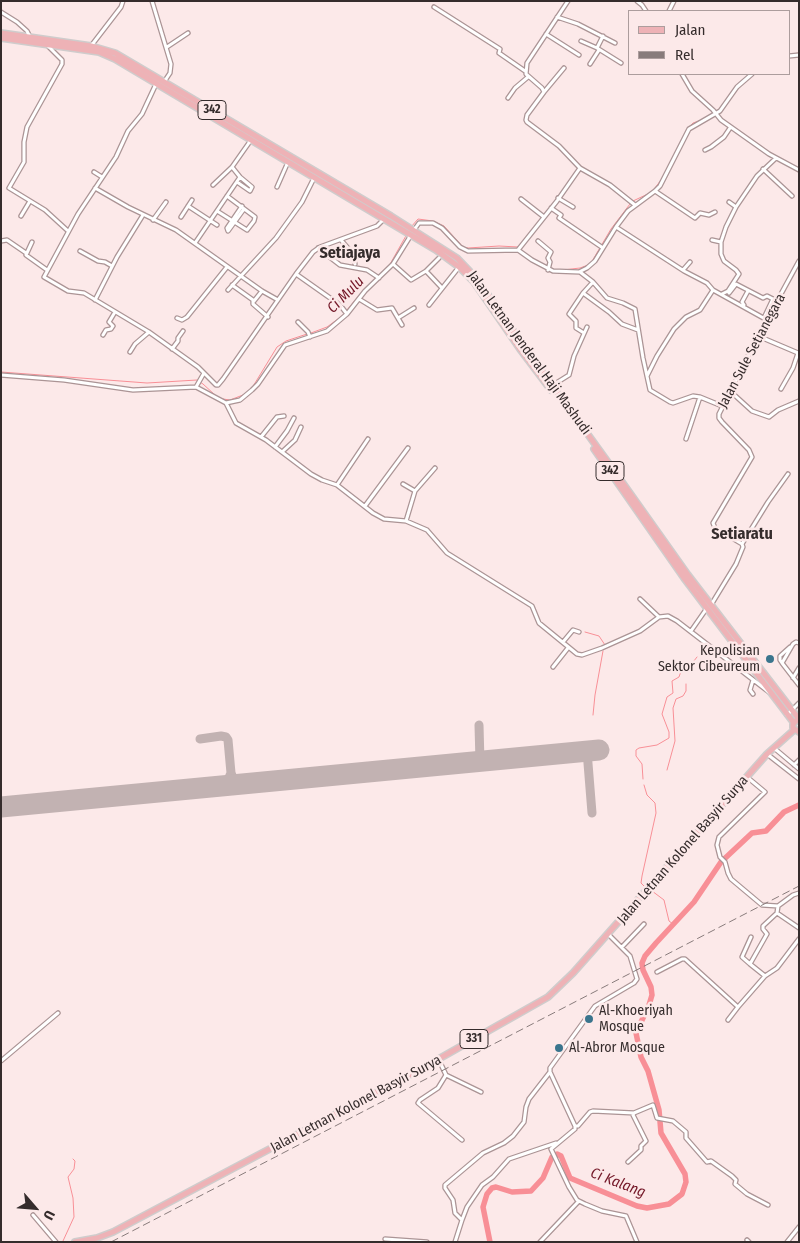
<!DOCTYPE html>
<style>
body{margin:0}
#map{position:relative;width:800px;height:1243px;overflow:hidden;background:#fce9e9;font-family:"Fira Sans Condensed",sans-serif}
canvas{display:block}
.frame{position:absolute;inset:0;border:2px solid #352c2c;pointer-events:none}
.legend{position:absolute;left:628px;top:10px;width:162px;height:65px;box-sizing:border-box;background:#fce9e9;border:1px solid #ac9d9d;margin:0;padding:6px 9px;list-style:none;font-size:15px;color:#352c2c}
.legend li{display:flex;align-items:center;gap:10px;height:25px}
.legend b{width:25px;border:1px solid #ac9d9d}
.north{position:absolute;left:10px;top:1183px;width:50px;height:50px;-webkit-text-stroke:4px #fce9e9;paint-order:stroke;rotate:117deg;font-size:14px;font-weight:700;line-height:20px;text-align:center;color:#352c2c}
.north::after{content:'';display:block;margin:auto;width:18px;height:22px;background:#352c2c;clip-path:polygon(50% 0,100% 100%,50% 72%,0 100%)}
</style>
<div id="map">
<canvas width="800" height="1243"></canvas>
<div class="frame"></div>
<ul class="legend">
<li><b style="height:6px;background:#eeb2b6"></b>Jalan</li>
<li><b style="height:6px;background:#887b7b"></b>Rel</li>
</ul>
<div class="north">U</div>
</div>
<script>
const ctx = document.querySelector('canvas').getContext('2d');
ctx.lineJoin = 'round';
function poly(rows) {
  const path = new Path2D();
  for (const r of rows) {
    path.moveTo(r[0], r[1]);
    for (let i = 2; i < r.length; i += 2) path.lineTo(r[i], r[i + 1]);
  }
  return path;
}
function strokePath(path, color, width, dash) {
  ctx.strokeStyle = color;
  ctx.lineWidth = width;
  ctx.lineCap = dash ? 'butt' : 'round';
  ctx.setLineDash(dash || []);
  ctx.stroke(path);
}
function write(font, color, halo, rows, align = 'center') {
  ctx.font = font + ' "Fira Sans Condensed",sans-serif';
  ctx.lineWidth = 5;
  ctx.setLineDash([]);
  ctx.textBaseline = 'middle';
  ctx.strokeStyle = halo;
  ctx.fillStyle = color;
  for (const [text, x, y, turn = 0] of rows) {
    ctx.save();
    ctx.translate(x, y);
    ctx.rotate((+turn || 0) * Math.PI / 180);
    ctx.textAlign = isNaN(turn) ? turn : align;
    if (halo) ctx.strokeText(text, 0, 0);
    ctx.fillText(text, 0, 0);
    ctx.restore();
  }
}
strokePath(poly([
 [792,54,799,53],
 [745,78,750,74],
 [688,128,693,123,704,119],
 [633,201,652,192,661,180],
 [411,227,418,219,433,221,444,226,463,247,468,248,499,246,518,247],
 [521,250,536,261],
 [591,263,611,229,630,204],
 [389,266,407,234],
 [563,270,580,268,588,265],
 [311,333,327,327,342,316,361,293,377,277],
 [1,372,147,383,197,380,203,384,215,395],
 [252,388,277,347,286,341,307,334],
 [223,399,230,400,243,395],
 [585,632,599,636,605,645],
 [593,715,595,695,603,651],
 [667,770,675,741,673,708,676,699,683,696,686,691,686,684],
 [643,779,642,764,636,756,636,750,639,748,657,745,669,738,669,732,662,714,667,697,673,693,672,681,679,677,681,671,690,666,697,657],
 [644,785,647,795,655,803,656,813,642,876,641,883,645,887],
 [652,891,664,900,669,921,673,924],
 [63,1241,74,1217,73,1198,68,1177,74,1169,75,1161,73,1159]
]), '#f88f96', 1);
strokePath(poly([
 [490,1242,483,1207,487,1194,492,1188,496,1187,512,1192,531,1191,543,1178,552,1157,557,1154,561,1156,570,1178,637,1206,647,1208,669,1204,682,1194,686,1182,685,1174,661,1133,659,1110,648,1071,641,1057,636,1033,649,1005,652,995,651,987,643,970,642,963,645,956,656,943,694,902,721,862,752,833,766,831,784,812,799,805]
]), '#f88f96', 5.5);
strokePath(poly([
 [479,725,480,762],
 [200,739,221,736,226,737,228,740,231,773,226,784,220,786],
 [587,751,592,813],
 [231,773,234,780,243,784]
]), '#c2b2b2', 9);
strokePath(poly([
 [1,807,599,750]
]), '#c2b2b2', 21);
const street = poly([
 [152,1,171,64,170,73,164,82],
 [568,1,527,63,526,74,542,88,544,92,527,115,526,120,527,122,559,146,580,168,610,185,635,205],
 [637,1,642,5,646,11],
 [434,7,500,49,499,53,525,71],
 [669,11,674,1],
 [1,12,17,22,27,31,30,37],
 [557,17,578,24,615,43],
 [546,34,579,55],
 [581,41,597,48,603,36],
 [46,44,62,60,62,64,27,127,24,142,24,162,9,188,45,210,68,231],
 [91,46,121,7,123,1],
 [167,47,188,33],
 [597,48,621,63],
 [789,56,799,55],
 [590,64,599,50],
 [682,74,692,91,713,110,721,120,769,154,799,170],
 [156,84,142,114,128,131,116,157,78,214,44,277,68,291,84,293,149,332,198,367,216,385,218,385,223,379,296,274,313,252,320,247,377,226,384,219],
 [544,92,564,68],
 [508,98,515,88,528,77],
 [705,150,711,147,724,137,730,128],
 [763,169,792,196],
 [94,172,102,177],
 [237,182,250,191,252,187,240,177,232,167,251,140],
 [213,185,232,167],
 [277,187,288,162],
 [95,188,128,207,176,230,262,291,278,300],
 [655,191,695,218,700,213,709,215,715,212],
 [558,198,573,207],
 [521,199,544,217],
 [729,202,736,207],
 [188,206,217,225],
 [242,206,227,228,228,231,244,209],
 [551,208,561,215,559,218,603,248],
 [217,211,247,230,254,221,255,217,227,196],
 [21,216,30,201],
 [181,217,192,200],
 [153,220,166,202],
 [616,227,684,271,707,283,713,290,700,310,686,317,674,329,657,356,647,376],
 [414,230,419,223,433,223,442,228,460,247,468,251,518,250,532,260,553,271,579,272,587,268,595,261,616,227,628,211,655,191,660,186,689,129,720,111,737,87,752,74],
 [341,240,353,254,355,264],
 [712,240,721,242],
 [1,241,7,240,26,253],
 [538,241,551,252,548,258,550,262,548,270],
 [32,242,26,255,47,270],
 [195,243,240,177],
 [318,248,340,265,367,270,379,278],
 [518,250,557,201,580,168],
 [80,251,98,261,105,262,112,266],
 [393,264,411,280,426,271,442,288],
 [683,270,690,262],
 [426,271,439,258],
 [580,272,593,282,607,298,623,303,635,309,643,358,650,390,670,402,673,403,693,396,700,397,722,406],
 [296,274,340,305,347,314],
 [232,285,253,300,253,304,268,317],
 [228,290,276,238,302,202,314,178],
 [713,290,767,320],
 [583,293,609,312,622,324,638,330],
 [729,293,736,284,763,298,767,296,777,301],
 [722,294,728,291,739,274,736,270,724,261,721,254,721,242,726,227,736,207,757,176,776,158],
 [359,299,377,310,392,308,402,325],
 [95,300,117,257,143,215],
 [254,301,262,291],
 [429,305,459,267],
 [744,305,742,302,748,291],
 [177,318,182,320,187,317,227,267],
 [398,318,414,308],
 [764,318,773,299],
 [298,322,308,332,310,337],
 [584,333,576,328,576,321,569,314,583,293,593,282],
 [103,335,106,330,111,329,113,326,109,322,115,312],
 [758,336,798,353,793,368,781,389],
 [172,349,178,341,178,338,183,331],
 [130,352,135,344,149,332],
 [1,375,64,380,133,390,196,387,226,403,236,423,266,440,311,474,322,480,337,485,373,513,384,519,406,521,427,530,447,553,532,606,539,623,577,654,582,655,602,648,640,631,659,617,668,616,677,621,769,692],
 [553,385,569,375,574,356,587,327],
 [196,387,204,373],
 [730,391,752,411,769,417,778,410,799,401],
 [226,403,240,400,252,390,258,384,285,345,327,331,347,314,365,291,393,264,411,235],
 [261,437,277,417,284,416],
 [686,439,700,397],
 [275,447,287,431,294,418],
 [282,452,295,440,301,427],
 [403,484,415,491],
 [337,485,368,439],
 [365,506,408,448],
 [406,521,415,491,435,468],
 [742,544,768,502,788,474],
 [640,599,659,617],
 [711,605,736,564,743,547,742,544,715,528,713,523,752,457,749,450,722,422,719,418,719,414,758,336,799,261],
 [691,631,707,608],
 [563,642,573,630,579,632],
 [799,643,796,642,793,644,782,663,799,685],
 [782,663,780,660,780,656,790,647],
 [553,667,568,648],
 [793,678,799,668],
 [753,694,750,690,753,680],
 [787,715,799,703],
 [774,748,799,769],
 [767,754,799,779],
 [794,765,799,760],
 [747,777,765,792,719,837,717,845,720,857,725,862,728,873,731,879,762,905,778,906,793,895,799,893],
 [777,913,799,928],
 [622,947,644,924],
 [750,964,742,957,751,937],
 [657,972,682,959,685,959,738,1007,765,976,777,968,799,939],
 [765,976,750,964,767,934,763,929,763,926,777,913,778,906],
 [728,1020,738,1007],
 [439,1060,446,1075,438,1088,420,1100,418,1103,462,1140],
 [1,1061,58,1013],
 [446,1075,481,1092],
 [575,1126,578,1126,590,1112,593,1111,634,1113,653,1105,657,1118,673,1121,686,1132,686,1138,707,1162,711,1161,732,1176,736,1180,735,1184,747,1194,768,1205],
 [575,1126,550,1072,550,1068,595,1006,634,983,637,979,630,956,608,934],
 [575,1126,575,1129,551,1149,569,1187,577,1200,585,1204,602,1211,626,1216,637,1242],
 [628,1162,641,1150,641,1146,646,1141,633,1115,634,1113],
 [33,1215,56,1242],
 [462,1220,467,1207,482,1185,493,1177,509,1159,556,1143],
 [385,1239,427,1242],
 [747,1240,749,1242],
 [455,1242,462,1220,455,1213,453,1200,445,1188,445,1185,483,1153,504,1143,513,1136,524,1122,526,1107,529,1099,550,1072],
 [540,1242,579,1201],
 [787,1242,799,1227]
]);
const primary = poly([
 [1,33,91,46,115,53,391,216,457,258,477,279,524,346,610,465,688,575,799,719],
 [1,38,99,52,115,59,436,250,459,267,474,282,520,349,551,390],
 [594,449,684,578,794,723],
 [796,721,793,724,793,728,799,732],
 [75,1242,97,1238,113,1232,428,1065,548,997,573,973,767,754,794,730]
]);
strokePath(street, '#ab9495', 5.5);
strokePath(primary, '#cfcccc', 8);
strokePath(street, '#fff', 3);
strokePath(primary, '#eeb2b6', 5);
strokePath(poly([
 [111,1242,799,886]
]), '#887b7b', 1, [8, 4]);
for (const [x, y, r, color] of [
 [770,659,5,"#3a758d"],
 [589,1019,5,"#3a758d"],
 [559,1048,5,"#3a758d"]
]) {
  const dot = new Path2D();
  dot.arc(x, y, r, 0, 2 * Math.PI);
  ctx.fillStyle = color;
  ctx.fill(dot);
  strokePath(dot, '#fce9e9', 2);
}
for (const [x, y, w] of [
 [212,110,28],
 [610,471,28],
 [474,1039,28]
]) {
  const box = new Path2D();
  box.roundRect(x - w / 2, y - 9.5, w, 19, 4);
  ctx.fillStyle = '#fce9e9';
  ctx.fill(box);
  strokePath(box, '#352c2c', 1);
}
write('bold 12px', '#352c2c', null, [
 ["342",212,110],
 ["342",610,471],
 ["331",474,1039]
]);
write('14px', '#352c2c', '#fce9e9', [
 ["Jalan Sule Setianegara",752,351,-62],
 ["Jalan Letnan Jenderal Haji Mashudi",529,353,54],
 ["Jalan Letnan Kolonel Basyir Surya",683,850,-49],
 ["Jalan Letnan Kolonel Basyir Surya",356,1104,-28]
]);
write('14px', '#352c2c', '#fce9e9', [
 ["Kepolisian",760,651,"right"],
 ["Sektor Cibeureum",760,667,"right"],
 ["Al-Khoeriyah",599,1011],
 ["Mosque",599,1027],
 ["Al-Abror Mosque",569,1048]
], 'left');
write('italic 15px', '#741828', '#fce9e9', [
 ["Ci Mulu",346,295,-45],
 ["Ci Kalang",618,1183,21]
]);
write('bold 16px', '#352c2c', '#fce9e9', [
 ["Setiajaya",350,254],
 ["Setiaratu",742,535]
]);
</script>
